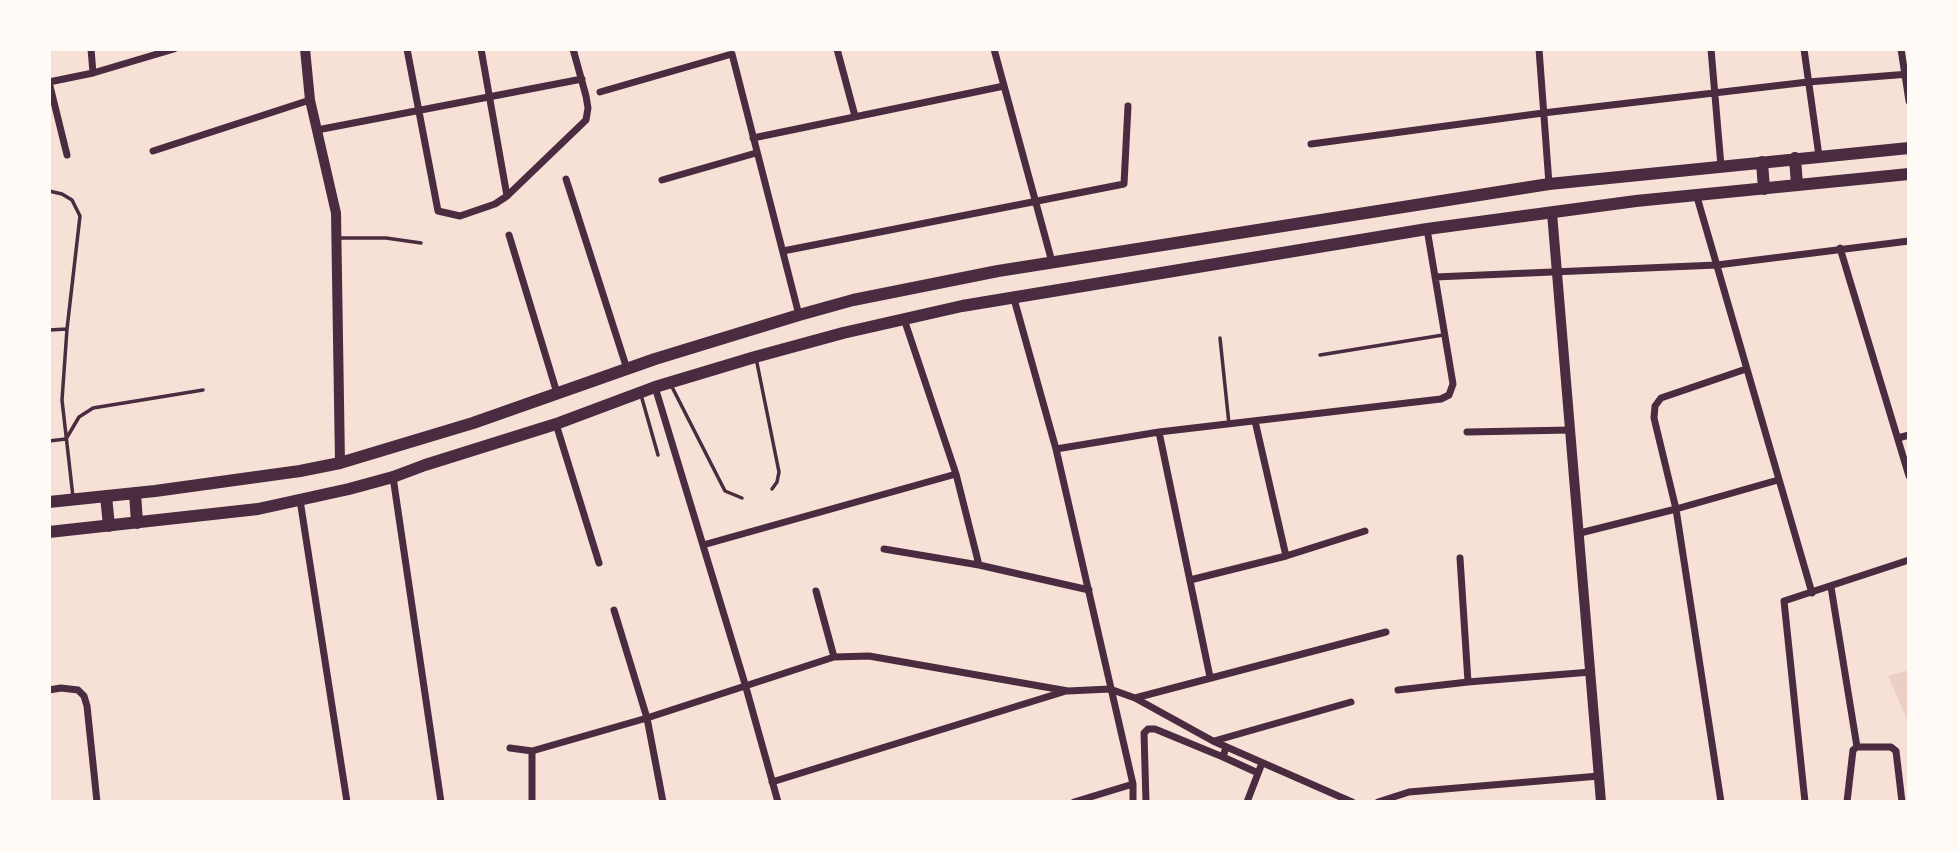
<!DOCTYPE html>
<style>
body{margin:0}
#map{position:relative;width:1958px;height:851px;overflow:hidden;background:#f7e1d7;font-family:"Work Sans",sans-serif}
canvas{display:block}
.frame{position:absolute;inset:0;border:51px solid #fffaf5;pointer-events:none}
</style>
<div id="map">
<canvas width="1958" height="851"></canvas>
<div class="frame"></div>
</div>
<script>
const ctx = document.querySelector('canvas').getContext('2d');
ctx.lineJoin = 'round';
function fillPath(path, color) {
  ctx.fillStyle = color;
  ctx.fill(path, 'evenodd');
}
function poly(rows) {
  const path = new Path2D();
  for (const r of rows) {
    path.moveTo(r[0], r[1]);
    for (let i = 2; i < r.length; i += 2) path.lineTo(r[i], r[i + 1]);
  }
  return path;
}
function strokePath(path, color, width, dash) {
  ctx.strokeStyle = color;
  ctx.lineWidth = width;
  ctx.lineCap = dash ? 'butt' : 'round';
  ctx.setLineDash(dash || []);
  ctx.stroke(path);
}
fillPath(poly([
 [1909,670,1909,724,1888,676]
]), '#ebcfc5');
strokePath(poly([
 [49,191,62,194,72,200,80,216,67,329,62,400,73,497],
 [340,238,386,238,421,243],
 [49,330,67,329],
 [1220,338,1229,424],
 [1320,355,1443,335],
 [756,358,779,472,777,482,772,489],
 [671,385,725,491,742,498],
 [641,395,658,455],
 [49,441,66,439,79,417,93,408,203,390]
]), '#4a2c40', 3.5);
strokePath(poly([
 [91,49,93,73],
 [407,49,438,211,460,216,495,204,507,196,586,120,588,108,586,96,573,49],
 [481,49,507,196],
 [837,49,855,116],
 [994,49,1052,262],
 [1539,49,1549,184],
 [1711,49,1721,166],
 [1804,49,1819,156],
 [1901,49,1909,101],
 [49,82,93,73,174,49],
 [49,82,67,155],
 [600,92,732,54,799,315],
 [317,130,582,79],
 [753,138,1004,86],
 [1311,144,1543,113,1808,82,1909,74],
 [153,151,310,100],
 [566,179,627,369],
 [662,180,756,153],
 [1697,197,1812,593],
 [509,235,557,393],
 [1840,248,1909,476],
 [783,251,1124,184,1128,106],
 [1435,277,1717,265,1909,241],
 [1014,299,1056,449,1133,784,1133,802],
 [904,319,956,474,979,565],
 [655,387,745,684,778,802],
 [1255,421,1286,556],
 [556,424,599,563],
 [1159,432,1210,677],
 [1467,432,1571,430],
 [1898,438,1909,435],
 [1056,449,1159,432,1441,399,1449,395,1453,384,1427,229],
 [393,477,441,802],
 [300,500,347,802],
 [1580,533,1676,509,1778,480],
 [703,545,956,474],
 [884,549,979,565,1089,590],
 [1460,558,1468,682],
 [1190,580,1286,556,1365,531],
 [1831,587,1857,747,1853,750,1847,802],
 [816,591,834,657],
 [614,610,647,718,663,802],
 [49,690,61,688,78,690,84,696,87,706,97,802],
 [1398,690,1468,682,1591,672],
 [1135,698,1386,632],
 [1214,741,1351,702],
 [1857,747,1891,747,1896,751,1902,802],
 [510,748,532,751,647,718,834,657,869,656,1068,691,1110,689,1135,698,1213,741,1352,802],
 [532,751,532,802],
 [1223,757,1258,773],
 [772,782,1066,691],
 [1074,802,1133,784],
 [1146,802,1144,733,1148,729,1155,729,1223,757,1226,747],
 [1247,802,1262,763],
 [1378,802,1409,792,1599,776],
 [1721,802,1676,509,1654,418,1655,406,1661,398,1746,369],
 [1805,802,1784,601,1909,560]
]), '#4a2c40', 7);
strokePath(poly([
 [305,49,310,100,336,213,340,463],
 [1552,213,1601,802]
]), '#4a2c40', 10);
strokePath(poly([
 [1795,158,1797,185],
 [1762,162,1764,189],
 [135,493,137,523],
 [106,496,109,526],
 [49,502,155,491,300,471,340,463,473,423,655,359,799,315,853,300,998,271,1549,184,1909,148],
 [49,532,258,509,349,489,393,477,425,465,556,424,655,387,755,357,843,333,962,306,1427,229,1636,201,1909,174]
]), '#4a2c40', 12);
</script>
